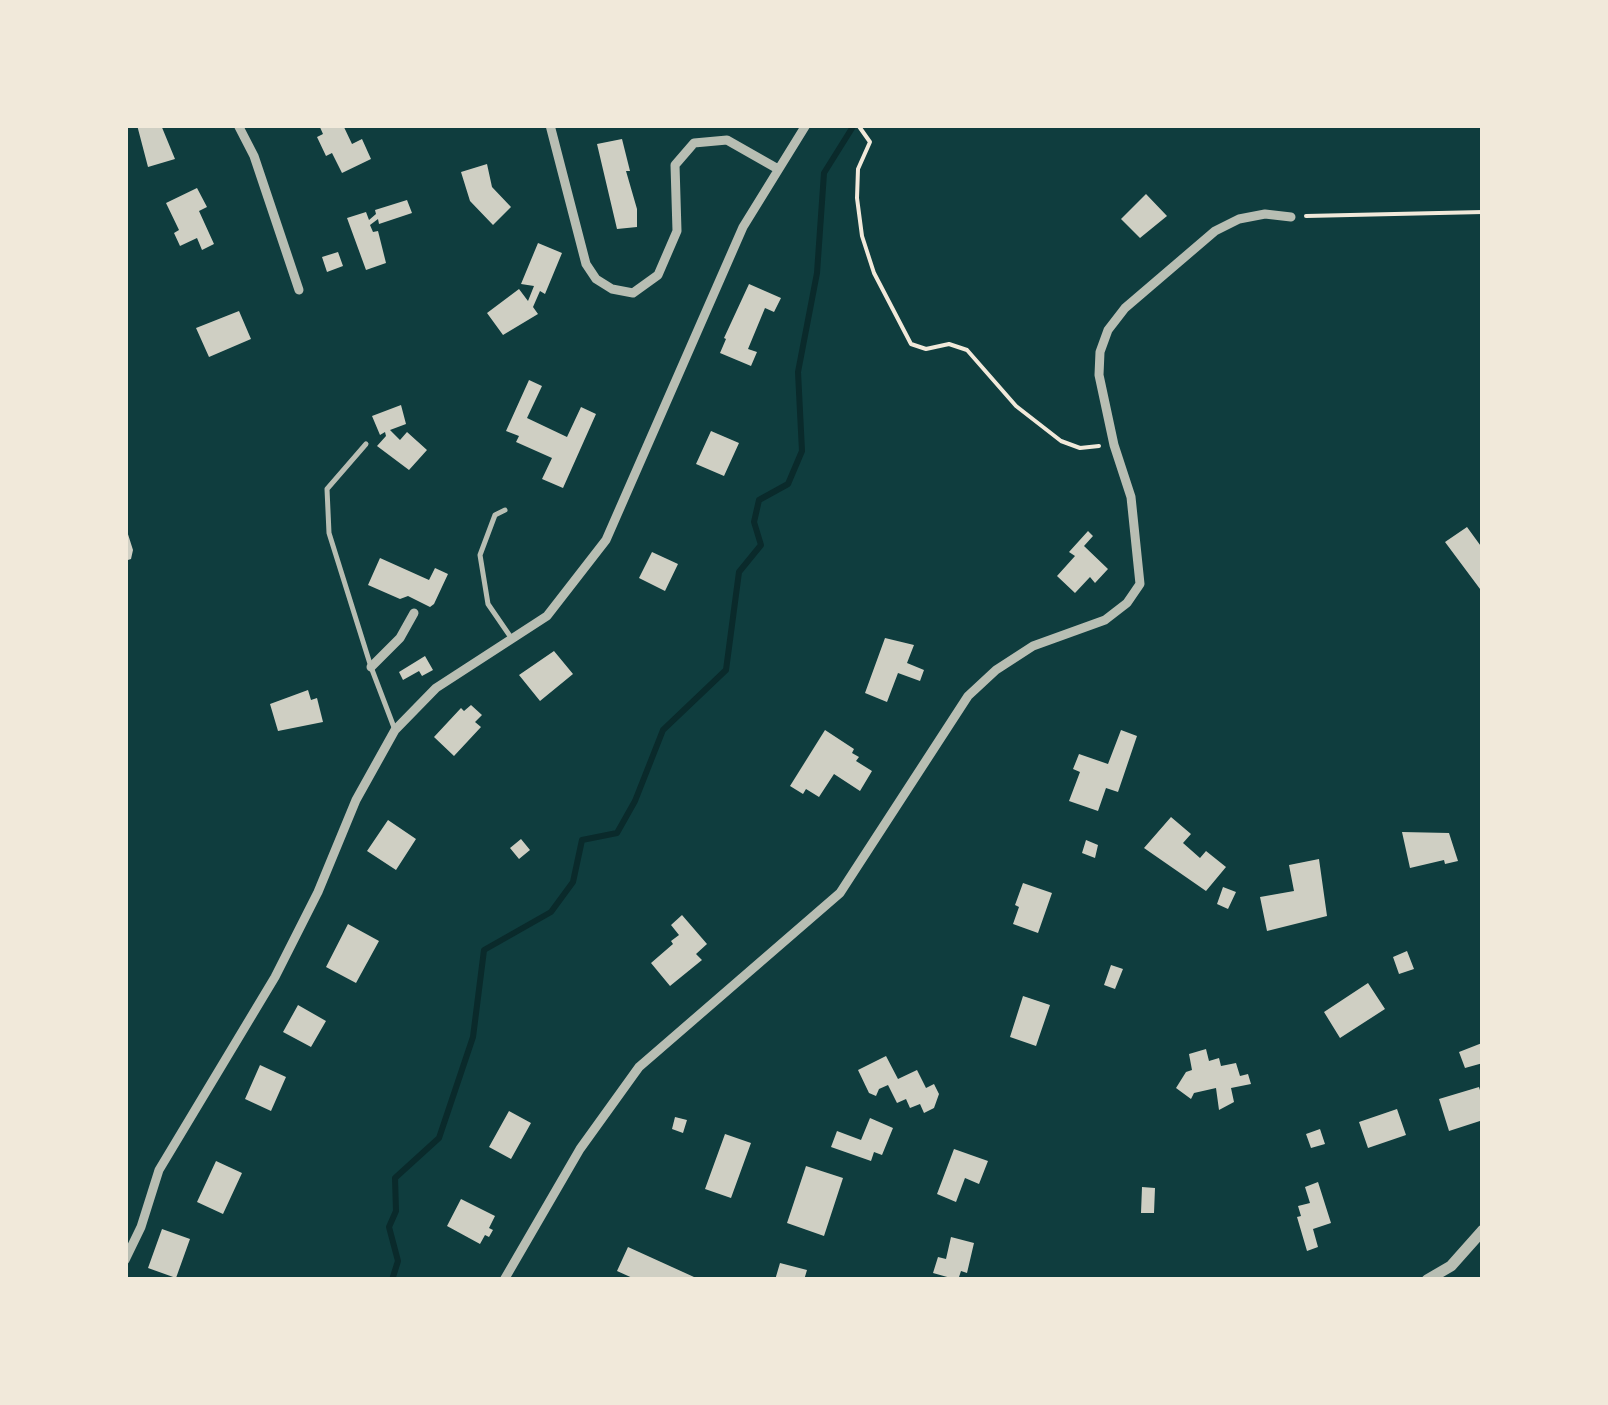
<!DOCTYPE html>
<style>
body{margin:0}
#map{position:relative;width:1608px;height:1405px;overflow:hidden;background:#0f3d3e;font-family:Cabin,sans-serif}
canvas{display:block}
.frame{position:absolute;inset:0;border:128px solid #f1e9da;pointer-events:none}
</style>
<div id="map">
<canvas width="1608" height="1405"></canvas>
<div class="frame"></div>
</div>
<script>
const ctx = document.querySelector('canvas').getContext('2d');
ctx.lineJoin = 'round';
function poly(rows) {
  const path = new Path2D();
  for (const r of rows) {
    path.moveTo(r[0], r[1]);
    for (let i = 2; i < r.length; i += 2) path.lineTo(r[i], r[i + 1]);
  }
  return path;
}
function strokePath(path, color, width, dash) {
  ctx.strokeStyle = color;
  ctx.lineWidth = width;
  ctx.lineCap = dash ? 'butt' : 'round';
  ctx.setLineDash(dash || []);
  ctx.stroke(path);
}
function fillPath(path, color) {
  ctx.fillStyle = color;
  ctx.fill(path, 'evenodd');
}
strokePath(poly([
 [392,1280,398,1261,389,1227,396,1211,395,1178,439,1138,473,1037,484,950,551,912,573,882,582,840,617,833,635,801,663,730,726,670,739,572,761,545,754,522,759,500,788,484,802,451,798,372,817,273,824,173,854,125]
]), '#0a2a2b', 6);
fillPath(poly([
 [137,125,161,125,175,159,148,167],
 [319,125,343,125,352,144,362,139,371,159,342,173,332,153,326,156,317,137,323,134],
 [622,139,630,171,626,171,637,209,637,227,617,229,597,144],
 [487,164,492,187,511,207,493,225,470,201,461,172],
 [197,188,207,207,199,211,214,244,202,250,197,238,180,246,174,233,179,230,166,203],
 [1146,194,1167,216,1140,238,1121,219],
 [407,200,412,213,379,224,378,219,370,225,373,232,378,231,386,263,366,270,347,218,366,212,369,220,376,214,375,210],
 [538,243,562,253,545,294,540,291,533,307,538,314,503,335,487,313,519,289,528,301,534,286,521,284],
 [338,252,343,266,327,272,322,257],
 [749,284,781,298,774,312,765,308,748,349,757,352,751,366,720,353,726,339,724,338],
 [239,311,251,339,209,357,196,328],
 [529,380,542,386,527,418,567,437,581,407,596,414,563,488,542,479,552,458,516,442,519,436,506,431],
 [401,405,406,424,390,430,400,440,407,432,427,450,409,470,377,446,386,436,385,432,380,435,372,416],
 [711,431,739,443,724,476,696,464],
 [1467,527,1483,549,1483,593,1445,542],
 [126,528,133,550,131,559,125,561],
 [1088,531,1093,536,1084,546,1108,569,1095,583,1090,577,1075,593,1057,576,1075,556,1069,552],
 [652,552,678,564,665,591,639,578],
 [380,558,429,580,435,568,448,574,434,604,430,607,408,596,400,599,368,585],
 [885,638,914,645,907,663,924,670,920,681,898,673,887,702,865,693],
 [554,651,573,674,540,701,519,675],
 [425,656,433,670,422,676,419,671,403,680,399,672],
 [308,690,311,700,317,698,323,722,278,731,270,704],
 [471,705,482,715,475,722,481,727,454,756,434,737,461,708,464,711],
 [825,730,854,749,852,753,859,757,856,761,872,771,860,791,834,774,819,797,806,789,803,794,790,786],
 [1121,730,1137,736,1118,792,1106,788,1098,811,1069,801,1080,772,1073,769,1079,754,1108,764],
 [1171,817,1191,834,1183,843,1200,858,1206,851,1226,867,1206,891,1144,848],
 [388,820,416,839,396,870,367,851],
 [1402,832,1449,833,1458,861,1445,864,1444,860,1410,868],
 [521,839,530,850,519,859,510,848],
 [1086,840,1098,845,1095,858,1082,853],
 [1319,859,1327,916,1267,931,1260,897,1294,891,1289,865],
 [1023,883,1052,893,1038,933,1013,924,1019,907,1015,905],
 [1223,887,1236,892,1228,909,1217,904],
 [682,915,707,944,696,954,702,960,670,986,651,963,673,944,671,941,679,935,671,925],
 [348,924,379,941,356,983,326,967],
 [1407,951,1414,969,1399,974,1393,957],
 [1111,965,1123,969,1115,989,1104,985],
 [1368,983,1385,1009,1340,1038,1324,1012],
 [1023,996,1050,1005,1036,1046,1010,1037],
 [298,1005,326,1021,311,1047,283,1032],
 [1482,1043,1483,1063,1465,1068,1459,1052],
 [1206,1049,1209,1061,1219,1058,1221,1066,1236,1063,1240,1076,1248,1074,1251,1084,1231,1088,1234,1102,1219,1110,1216,1088,1194,1093,1191,1099,1176,1088,1186,1072,1192,1070,1189,1054],
 [886,1056,898,1079,917,1070,926,1088,934,1084,939,1094,934,1108,924,1113,920,1104,910,1108,906,1099,897,1103,888,1085,879,1089,876,1096,869,1093,858,1070],
 [260,1065,286,1077,271,1111,245,1099],
 [1479,1087,1483,1100,1483,1120,1449,1131,1439,1099],
 [1397,1109,1406,1135,1368,1148,1359,1122],
 [509,1111,531,1123,511,1159,489,1147],
 [675,1117,687,1120,683,1133,672,1129],
 [870,1118,893,1128,882,1155,874,1152,871,1161,831,1147,837,1131,861,1140],
 [1320,1129,1325,1144,1311,1148,1306,1134],
 [725,1134,751,1143,731,1198,705,1189],
 [954,1149,988,1161,979,1184,965,1178,956,1202,937,1194],
 [216,1161,242,1173,223,1214,197,1202],
 [806,1166,843,1178,824,1236,787,1223],
 [1318,1182,1331,1223,1313,1229,1318,1247,1307,1251,1297,1217,1301,1216,1298,1206,1310,1203,1305,1187],
 [1142,1187,1155,1188,1154,1213,1141,1213],
 [461,1199,495,1216,489,1228,493,1230,489,1237,485,1235,480,1244,447,1226],
 [162,1229,190,1239,176,1278,148,1268],
 [951,1237,974,1243,967,1273,961,1271,958,1280,933,1273,938,1257,946,1259],
 [628,1247,694,1277,693,1280,637,1280,617,1271],
 [780,1263,807,1270,804,1280,775,1280]
]), '#cfcfc3');
strokePath(poly([
 [858,125,870,142,858,169,857,198,862,236,874,273,911,344,926,349,949,344,967,350,1016,406,1061,441,1080,448,1099,446],
 [1306,216,1483,212]
]), '#f1e9da', 4);
strokePath(poly([
 [366,444,327,489,329,533,371,667,395,730],
 [505,510,495,515,480,555,488,604,512,639]
]), '#b8beb3', 5);
strokePath(poly([
 [238,125,254,156,299,290],
 [550,125,586,264,596,279,612,289,633,293,658,275,677,231,675,165,694,143,727,140,778,169],
 [371,667,400,638,414,613],
 [125,1260,141,1227,159,1170,275,977,318,892,356,800,395,730,436,688,547,616,606,540,743,227,806,125],
 [504,1280,580,1149,639,1067,840,893,968,696,996,670,1033,646,1105,620,1127,603,1140,584,1131,497,1114,445,1099,375,1100,352,1108,330,1125,308,1215,231,1239,219,1265,214,1291,217]
]), '#b8beb3', 9);
strokePath(poly([
 [1427,1280,1451,1266,1483,1230]
]), '#b8beb3', 11);
</script>
